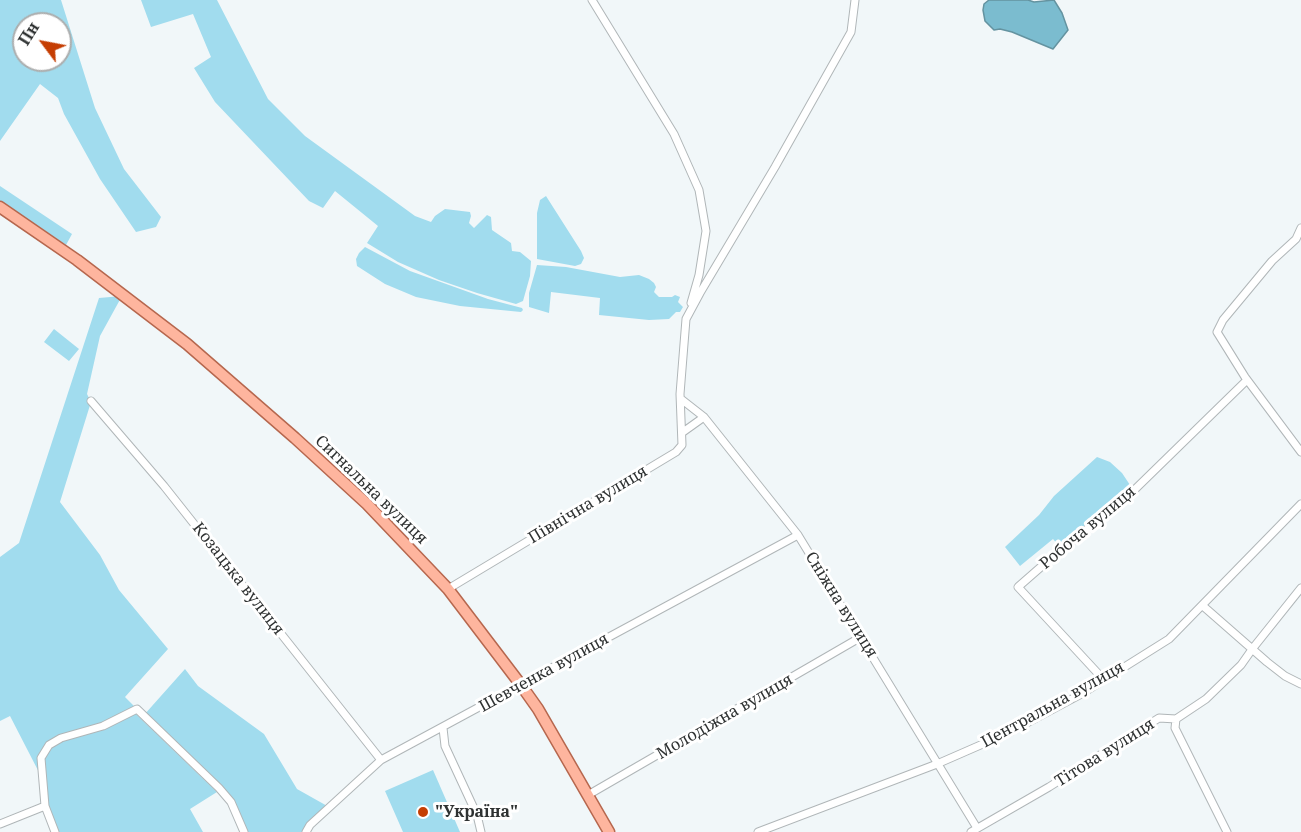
<!DOCTYPE html>
<meta charset="utf-8">
<style>
body{margin:0}
#map{position:relative;width:1301px;height:832px;overflow:hidden;background:#f1f7f9;font-family:"Noto Serif",serif}
canvas{display:block}
.north{position:absolute;left:12px;top:12px;width:60px;height:60px;box-sizing:border-box;background:#fff;border:2px solid #acadad;border-radius:50%;rotate:302deg;font-size:16px;font-weight:700;line-height:24px;text-align:center;color:#2f3232}
.north::after{content:'';display:block;margin:auto;width:21px;height:27px;background:#c53e03;clip-path:polygon(50% 0,100% 100%,50% 72%,0 100%)}
</style>
<div id="map">
<canvas width="1301" height="832"></canvas>
<div class="north">Пн</div>
</div>
<script>
const ctx = document.querySelector('canvas').getContext('2d');
ctx.lineJoin = 'round';
function fillPath(path, color) {
  ctx.fillStyle = color;
  ctx.fill(path, 'evenodd');
}
function poly(rows) {
  const path = new Path2D();
  for (const r of rows) {
    path.moveTo(r[0], r[1]);
    for (let i = 2; i < r.length; i += 2) path.lineTo(r[i], r[i + 1]);
  }
  return path;
}
function strokePath(path, color, width, dash) {
  ctx.strokeStyle = color;
  ctx.lineWidth = width;
  ctx.lineCap = dash ? 'butt' : 'round';
  ctx.setLineDash(dash || []);
  ctx.stroke(path);
}
function write(font, color, halo, rows, align = 'center') {
  ctx.font = font + ' "Noto Serif",serif';
  ctx.lineWidth = 6;
  ctx.setLineDash([]);
  ctx.textBaseline = 'middle';
  ctx.strokeStyle = halo;
  ctx.fillStyle = color;
  for (const [text, x, y, turn = 0] of rows) {
    ctx.save();
    ctx.translate(x, y);
    ctx.rotate((+turn || 0) * Math.PI / 180);
    ctx.textAlign = isNaN(turn) ? turn : align;
    if (halo) ctx.strokeText(text, 0, 0);
    ctx.fillText(text, 0, 0);
    ctx.restore();
  }
}
fillPath(poly([
 [0,0,61,0,95,108,124,169,161,217,156,227,136,232,100,179,64,114,58,98,40,84,0,141],
 [24,24,60,24,60,60,24,60],
 [141,0,217,0,268,99,305,136,415,216,431,222,435,216,445,209,470,212,471,216,469,223,474,228,487,215,491,217,492,230,511,243,512,251,520,252,531,261,530,276,523,301,516,304,477,293,439,280,398,262,367,243,378,226,335,191,323,208,309,201,215,102,194,68,211,57,193,14,151,27],
 [0,186,72,234,66,245,0,201],
 [546,196,581,251,584,258,581,264,575,266,537,259,537,213,540,200],
 [365,247,410,271,488,299,522,308,523,310,521,312,460,306,416,297,385,284,357,266,356,259,359,253],
 [537,265,566,267,620,277,639,275,649,279,654,283,656,287,654,292,659,297,672,297,675,295,680,297,678,302,683,307,680,312,676,312,669,319,649,320,599,315,600,298,551,292,549,313,529,307,529,293],
 [122,296,100,336,87,394,91,402,60,502,100,555,119,590,168,649,125,697,137,709,134,712,217,792,190,809,203,832,55,832,45,806,44,782,10,716,0,721,0,557,19,543,99,298],
 [54,329,79,349,69,361,44,342],
 [1097,457,1110,462,1122,473,1132,488,1059,546,1053,539,1020,566,1005,547,1039,515,1054,496],
 [185,669,198,686,264,734,297,789,329,807,306,832,244,832,231,802,144,715],
 [433,770,460,832,403,832,385,791]
]), '#a1dcee');
const water = poly([
 [989,0,1028,0,1034,2,1054,0,1062,13,1068,30,1053,49,1012,32,1000,29,994,30,985,21,983,10,984,4,989,0]
]);
fillPath(water, '#7bbccf');
strokePath(water, '#6493a0', 1.5);
const minor = poly([
 [592,0,674,134,699,190,706,231,699,275,691,303],
 [1301,228,1296,239,1272,261,1223,320,1217,332,1245,377,1301,452],
 [681,399,704,417,798,535,977,828],
 [91,401,164,486,381,760],
 [683,432,704,417],
 [448,589,676,452,682,445,680,394,686,319,700,293,775,167,851,32,855,0],
 [1203,606,1267,662,1285,676,1301,684],
 [1104,680,1018,587,1058,552,1124,500,1247,380],
 [1176,719,1175,728,1227,832],
 [443,728,445,746,477,815,481,832],
 [588,795,861,637],
 [0,824,45,806],
 [55,832,45,806,41,758,49,745,61,738,103,726,137,709,219,788,231,802,244,832],
 [306,832,310,825,381,760,798,535],
 [758,832,937,764,1008,733,1083,693,1169,639,1301,504],
 [971,832,1049,787,1159,718,1176,719,1206,699,1241,665,1253,648,1301,588]
]);
const primary = poly([
 [0,207,77,260,187,344,295,438,367,504,448,589,521,685,538,709,609,832]
]);
strokePath(minor, '#b0b6b8', 9);
strokePath(primary, '#b6674e', 13);
strokePath(minor, '#fff', 7);
strokePath(primary, '#feb59e', 10);
for (const [x, y, r, color] of [
 [423,812,6,"#c53e03"]
]) {
  const dot = new Path2D();
  dot.arc(x, y, r, 0, 2 * Math.PI);
  ctx.fillStyle = color;
  ctx.fill(dot);
  strokePath(dot, '#fff', 2);
}
write('16px', '#2f3232', '#fff', [
 ["Сигнальна вулиця",371,490,44],
 ["Північна вулиця",588,505,-31],
 ["Робоча вулиця",1088,528,-40],
 ["Козацька вулиця",238,579,52],
 ["Сніжна вулиця",841,605,58],
 ["Шевченка вулиця",544,673,-29],
 ["Центральна вулиця",1053,705,-29],
 ["Молодіжна вулиця",725,717,-30],
 ["Тітова вулиця",1105,753,-32]
]);
write('bold 16px', '#2f3232', '#fff', [
 ["\"Україна\"",435,812]
], 'left');
</script>
